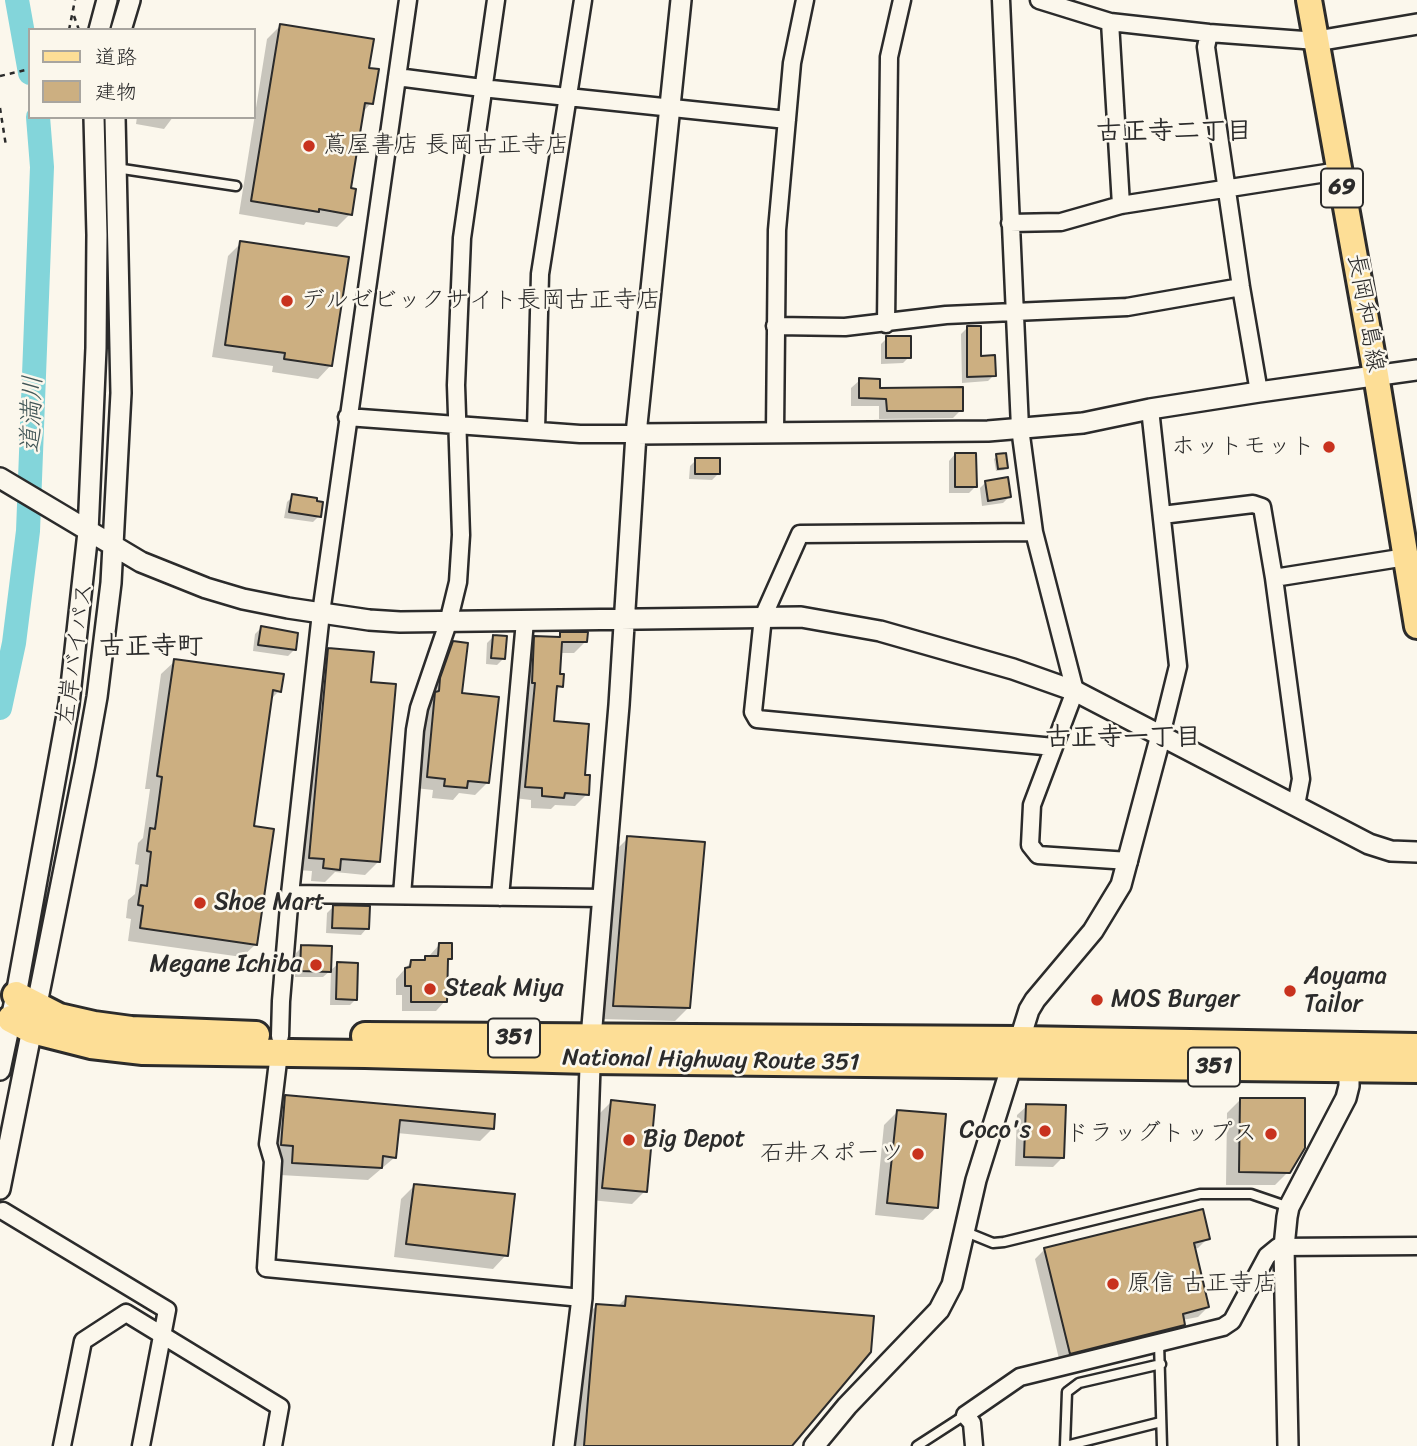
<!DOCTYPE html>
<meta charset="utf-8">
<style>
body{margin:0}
#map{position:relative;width:1417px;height:1446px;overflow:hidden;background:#fbf7ec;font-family:Sriracha,"Klee One",sans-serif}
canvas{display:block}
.legend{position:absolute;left:28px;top:28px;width:228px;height:91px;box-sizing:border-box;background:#fbf7ec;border:2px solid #a8a59f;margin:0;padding:9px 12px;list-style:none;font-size:21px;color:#2b2b2b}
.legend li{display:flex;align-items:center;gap:14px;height:35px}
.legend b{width:35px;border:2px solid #a8a59f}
</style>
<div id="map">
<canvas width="1417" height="1446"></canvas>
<ul class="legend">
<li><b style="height:9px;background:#fdde96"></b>道路</li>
<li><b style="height:19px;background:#ccaf81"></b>建物</li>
</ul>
</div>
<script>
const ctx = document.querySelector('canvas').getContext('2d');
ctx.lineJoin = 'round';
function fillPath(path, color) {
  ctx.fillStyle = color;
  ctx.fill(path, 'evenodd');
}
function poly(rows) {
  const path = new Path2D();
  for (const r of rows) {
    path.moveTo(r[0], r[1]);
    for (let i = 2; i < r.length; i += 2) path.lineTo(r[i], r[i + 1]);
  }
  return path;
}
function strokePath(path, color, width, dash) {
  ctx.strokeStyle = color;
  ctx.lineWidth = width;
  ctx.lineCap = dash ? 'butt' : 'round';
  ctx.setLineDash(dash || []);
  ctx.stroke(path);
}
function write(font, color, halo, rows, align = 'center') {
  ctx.font = font + ' Sriracha,"Klee One",sans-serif';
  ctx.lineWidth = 5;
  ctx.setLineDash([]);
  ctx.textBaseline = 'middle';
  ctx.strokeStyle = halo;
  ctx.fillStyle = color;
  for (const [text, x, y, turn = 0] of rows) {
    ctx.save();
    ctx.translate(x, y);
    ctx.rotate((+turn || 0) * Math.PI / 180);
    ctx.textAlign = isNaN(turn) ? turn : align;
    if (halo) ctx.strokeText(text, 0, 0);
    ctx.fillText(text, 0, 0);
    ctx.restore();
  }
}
fillPath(poly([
 [280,26,367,69,371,103,362,113,349,190,350,214,337,227,306,222,304,225,239,214,267,39],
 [137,117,173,117,164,129,136,124],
 [241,243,331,365,318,379,272,372,273,366,212,357,228,256],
 [967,328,979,358,994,375,988,381,962,383,961,334],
 [887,338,909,357,903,363,881,364,881,344],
 [860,380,879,389,961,410,953,418,879,419,879,406,851,406,851,388],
 [955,454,975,487,969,493,949,493,949,461],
 [997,456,1006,467,1004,470,996,471,994,459],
 [696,460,718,474,712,480,689,479,690,466],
 [986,482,1009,497,1003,503,982,506,980,488],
 [293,496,319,516,313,522,284,518,287,502],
 [261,628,294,650,288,656,253,651,255,634],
 [561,634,586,641,574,653,560,653,559,675,561,686,555,692,553,722,583,777,587,794,575,806,555,805,551,809,531,808,531,800,514,798,523,649,535,637,556,639],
 [494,636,503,659,497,665,486,664,487,643],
 [453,643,460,695,488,782,475,795,459,793,453,800,432,798,433,790,415,788,424,707,441,656],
 [329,650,369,683,379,861,365,875,335,872,325,882,311,881,312,871,297,870,315,663],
 [175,661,279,691,270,700,252,827,256,944,242,957,128,941,131,919,126,918,128,900,135,894,139,865,135,864,138,843,143,838,150,789,145,789,161,674],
 [628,838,688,1008,675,1021,600,1019,615,851],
 [333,907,367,928,361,935,326,933,327,913],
 [439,945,450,958,446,963,445,1001,436,1011,402,1011,402,995,396,995,396,979,411,962,422,962,430,958,430,955],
 [302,947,330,971,323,977,295,977,296,953],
 [338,964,356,999,350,1005,330,1005,331,970],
 [286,1097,493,1128,480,1141,397,1133,394,1158,368,1180,280,1175,281,1159,269,1157,273,1110],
 [1240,1100,1289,1171,1275,1185,1226,1185,1227,1113],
 [611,1102,645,1191,632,1204,590,1200,598,1115],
 [1027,1106,1063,1157,1053,1167,1015,1166,1017,1115],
 [897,1112,937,1207,923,1220,875,1215,884,1125],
 [414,1186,506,1255,493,1269,394,1257,401,1199],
 [1208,1238,1198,1248,1194,1249,1208,1307,1198,1317,1182,1320,1184,1325,1174,1335,1060,1363,1035,1259,1045,1249],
 [626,1298,790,1446,576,1446,587,1315,597,1305,617,1307]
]), '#0003');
strokePath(poly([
 [17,0,30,73],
 [0,708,14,643,28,531,42,167,38,117]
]), '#83d5da', 24);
const building = poly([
 [280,24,374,39,369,68,379,69,373,104,365,103,351,188,356,189,352,215,319,209,319,212,251,201,280,24],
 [240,241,349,257,332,366,284,359,285,353,225,345,240,241],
 [967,326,981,326,981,356,995,355,996,376,967,377,967,326],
 [886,336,911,336,911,358,886,358,886,336],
 [859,378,880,379,880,388,963,387,963,411,887,411,886,399,859,398,859,378],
 [955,453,976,453,977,487,955,487,955,453],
 [1006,453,1008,468,998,469,996,454,1006,453],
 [695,458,720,458,720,474,695,474,695,458],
 [1008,477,1011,497,988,501,985,481,1008,477],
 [292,494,317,498,317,501,323,502,321,517,289,512,292,494],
 [261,626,298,633,296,650,258,645,261,626],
 [560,632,588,632,587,642,562,642,560,674,564,674,563,687,557,686,554,721,589,724,585,775,590,775,589,795,565,793,564,798,542,796,542,788,525,787,535,683,532,683,534,636,560,637,560,632],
 [493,635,507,636,505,659,491,658,493,635],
 [453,641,468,643,462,693,499,697,489,783,468,781,467,788,444,786,445,779,427,777,435,692,439,691,440,678,453,641],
 [328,648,374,652,371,682,396,684,380,862,341,859,340,870,323,868,324,859,309,858,328,648],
 [174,659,284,674,281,692,273,690,254,826,274,829,257,945,140,928,143,906,138,905,141,885,147,886,151,852,147,851,150,828,155,829,162,777,157,776,174,659],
 [627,836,705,842,690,1008,613,1006,627,836],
 [333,905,370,906,369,929,332,928,333,905],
 [439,943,452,943,452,959,448,959,447,1002,411,1002,411,986,405,986,405,968,410,967,411,960,425,960,425,956,438,956,439,943],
 [301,945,332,946,331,972,300,971,301,945],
 [337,962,358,963,357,1000,336,999,337,962],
 [285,1095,495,1114,494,1129,400,1120,396,1158,383,1156,382,1168,292,1163,293,1146,281,1145,285,1095],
 [1240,1098,1305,1098,1305,1148,1290,1173,1239,1172,1240,1098],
 [611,1100,655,1105,647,1192,602,1188,611,1100],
 [1026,1104,1066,1105,1064,1158,1024,1157,1026,1104],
 [897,1110,946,1114,938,1208,887,1203,897,1110],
 [414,1184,515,1194,508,1256,406,1244,414,1184],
 [1203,1209,1210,1239,1194,1243,1209,1307,1183,1314,1185,1325,1070,1354,1044,1248,1203,1209],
 [626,1296,874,1316,871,1352,792,1446,584,1446,596,1304,625,1306,626,1296]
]);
fillPath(building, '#ccaf81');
strokePath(building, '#2b2b2b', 2);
const service = poly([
 [116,168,236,186],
 [966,1232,993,1243,1004,1242,1200,1194,1251,1194,1289,1207],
 [1159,1343,1162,1446],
 [917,1446,965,1415],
 [1065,1446,1067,1392,1079,1383,1161,1364],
 [1066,1446,1161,1422]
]);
const minor = poly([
 [1001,0,1020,428,1034,532,1075,691,1032,805,1030,845,1038,855,1129,861],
 [1039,0,1110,22,1209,33,1317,41],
 [1110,22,1121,205],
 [1209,33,1206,47,1241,287,1259,392],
 [397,77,482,88,787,120],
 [1010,223,1061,222,1121,205,1339,171],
 [886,324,889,57,902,0],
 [775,326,845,327,946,315,1127,307,1241,287],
 [1150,409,1178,666,1161,735],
 [347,417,580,434,636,434],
 [536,430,540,274,583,0],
 [775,432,777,230,792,63,805,0],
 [1162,515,1253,504,1262,507,1274,578,1301,779,1296,805],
 [1034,532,800,534,763,617,753,712,757,719,1054,747],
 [1274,578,1406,557],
 [290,894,603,898],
 [402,895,415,730,419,708,448,623,458,582,461,535,456,385,462,238,496,0],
 [500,897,525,621],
 [280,1036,281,1001,290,894,321,613,408,0],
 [279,1053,268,1144,273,1161,266,1268,582,1298],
 [3,1211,167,1310,141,1446],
 [62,1446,83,1341,126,1313,280,1407,273,1446],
 [974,1446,972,1423,965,1415,1020,1377,1223,1327,1232,1321,1267,1256,1278,1247,1417,1246]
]);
const tertiary = poly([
 [99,30,107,0],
 [121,30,130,0],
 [1317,41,1417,24],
 [636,434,988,431,1083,423,1150,409,1259,392,1417,370],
 [0,478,141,562,206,588,243,599,288,608,369,620,400,622,801,617,880,631,1013,669,1075,691,1369,844,1391,851,1417,852],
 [0,1070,16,995,69,704,88,532,96,348,97,235,94,117],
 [0,1189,85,764,97,697,111,583,121,393,115,117],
 [564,1446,582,1298,591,1038,619,705,636,434,681,0],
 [814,1446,847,1406,939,1310,952,1285,976,1180,1029,1010,1035,1000,1093,931,1121,885,1161,735],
 [1288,1446,1284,1247,1287,1217,1289,1207,1346,1098,1349,1086,1349,1069]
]);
const primary = poly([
 [1309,0,1376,375,1417,626]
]);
const trunk = poly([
 [16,995,59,1017,94,1025,131,1030,256,1035],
 [11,1019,32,1030,91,1045,143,1051,365,1054,590,1060,1417,1069],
 [365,1036,1020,1040,1417,1047]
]);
strokePath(service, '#2b2b2b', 13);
strokePath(minor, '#2b2b2b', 21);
strokePath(tertiary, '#2b2b2b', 24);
strokePath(primary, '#2b2b2b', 30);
strokePath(trunk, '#2b2b2b', 32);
strokePath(poly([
 [74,16,79,30],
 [69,30,75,0],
 [0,76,30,69],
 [0,108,6,146]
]), '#2b2b2b', 2.5, [5, 5]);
strokePath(service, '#fbf7ec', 8);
strokePath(minor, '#fbf7ec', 16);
strokePath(tertiary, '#fbf7ec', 19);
strokePath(primary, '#fdde96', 24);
strokePath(trunk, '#fdde96', 26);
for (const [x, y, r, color] of [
 [309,146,7,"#c8321e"],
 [287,301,7,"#c8321e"],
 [1329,447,7,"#c8321e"],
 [200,903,7,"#c8321e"],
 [316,965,7,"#c8321e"],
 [430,989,7,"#c8321e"],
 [1290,991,7,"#c8321e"],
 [1097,1000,7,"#c8321e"],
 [1045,1131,7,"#c8321e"],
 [1271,1134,7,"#c8321e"],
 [629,1140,7,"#c8321e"],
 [918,1154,7,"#c8321e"],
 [1113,1284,7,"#c8321e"]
]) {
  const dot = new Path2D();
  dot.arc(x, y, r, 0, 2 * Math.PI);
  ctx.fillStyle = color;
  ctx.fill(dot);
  strokePath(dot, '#fbf7ec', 2.5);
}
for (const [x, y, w] of [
 [1342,188,42],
 [514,1038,52],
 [1214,1067,52]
]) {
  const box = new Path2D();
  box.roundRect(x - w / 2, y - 19.5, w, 39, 5);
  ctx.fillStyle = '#fbf7ec';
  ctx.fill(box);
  strokePath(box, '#2b2b2b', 2);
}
write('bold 23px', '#2b2b2b', null, [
 ["69",1342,188],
 ["351",514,1038],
 ["351",1214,1067]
]);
write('24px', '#2b2b2b', '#fbf7ec', [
 ["蔦屋書店 長岡古正寺店",323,146],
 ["デルゼビックサイト長岡古正寺店",301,301],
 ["ホットモット",1315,447,"right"],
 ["Shoe Mart",214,903],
 ["Megane Ichiba",302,965,"right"],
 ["Aoyama",1304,977],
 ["Tailor",1304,1005],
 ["Steak Miya",444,989],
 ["MOS Burger",1111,1000],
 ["Coco's",1031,1131,"right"],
 ["ドラッグトップス",1257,1134,"right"],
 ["Big Depot",643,1140],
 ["石井スポーツ",904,1154,"right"],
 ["原信 古正寺店",1127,1284]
], 'left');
write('24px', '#2b2b2b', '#fbf7ec', [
 ["長岡和島線",1365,313,80],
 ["左岸バイパス",76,654,-82],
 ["National Highway Route 351",711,1061,1]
]);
write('bold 26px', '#2b2b2b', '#fbf7ec', [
 ["古正寺二丁目",1174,132],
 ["古正寺町",151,647],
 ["古正寺一丁目",1123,738]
]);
write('italic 26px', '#415657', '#fbf7ec', [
 ["道満川",33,414,-88]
]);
</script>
